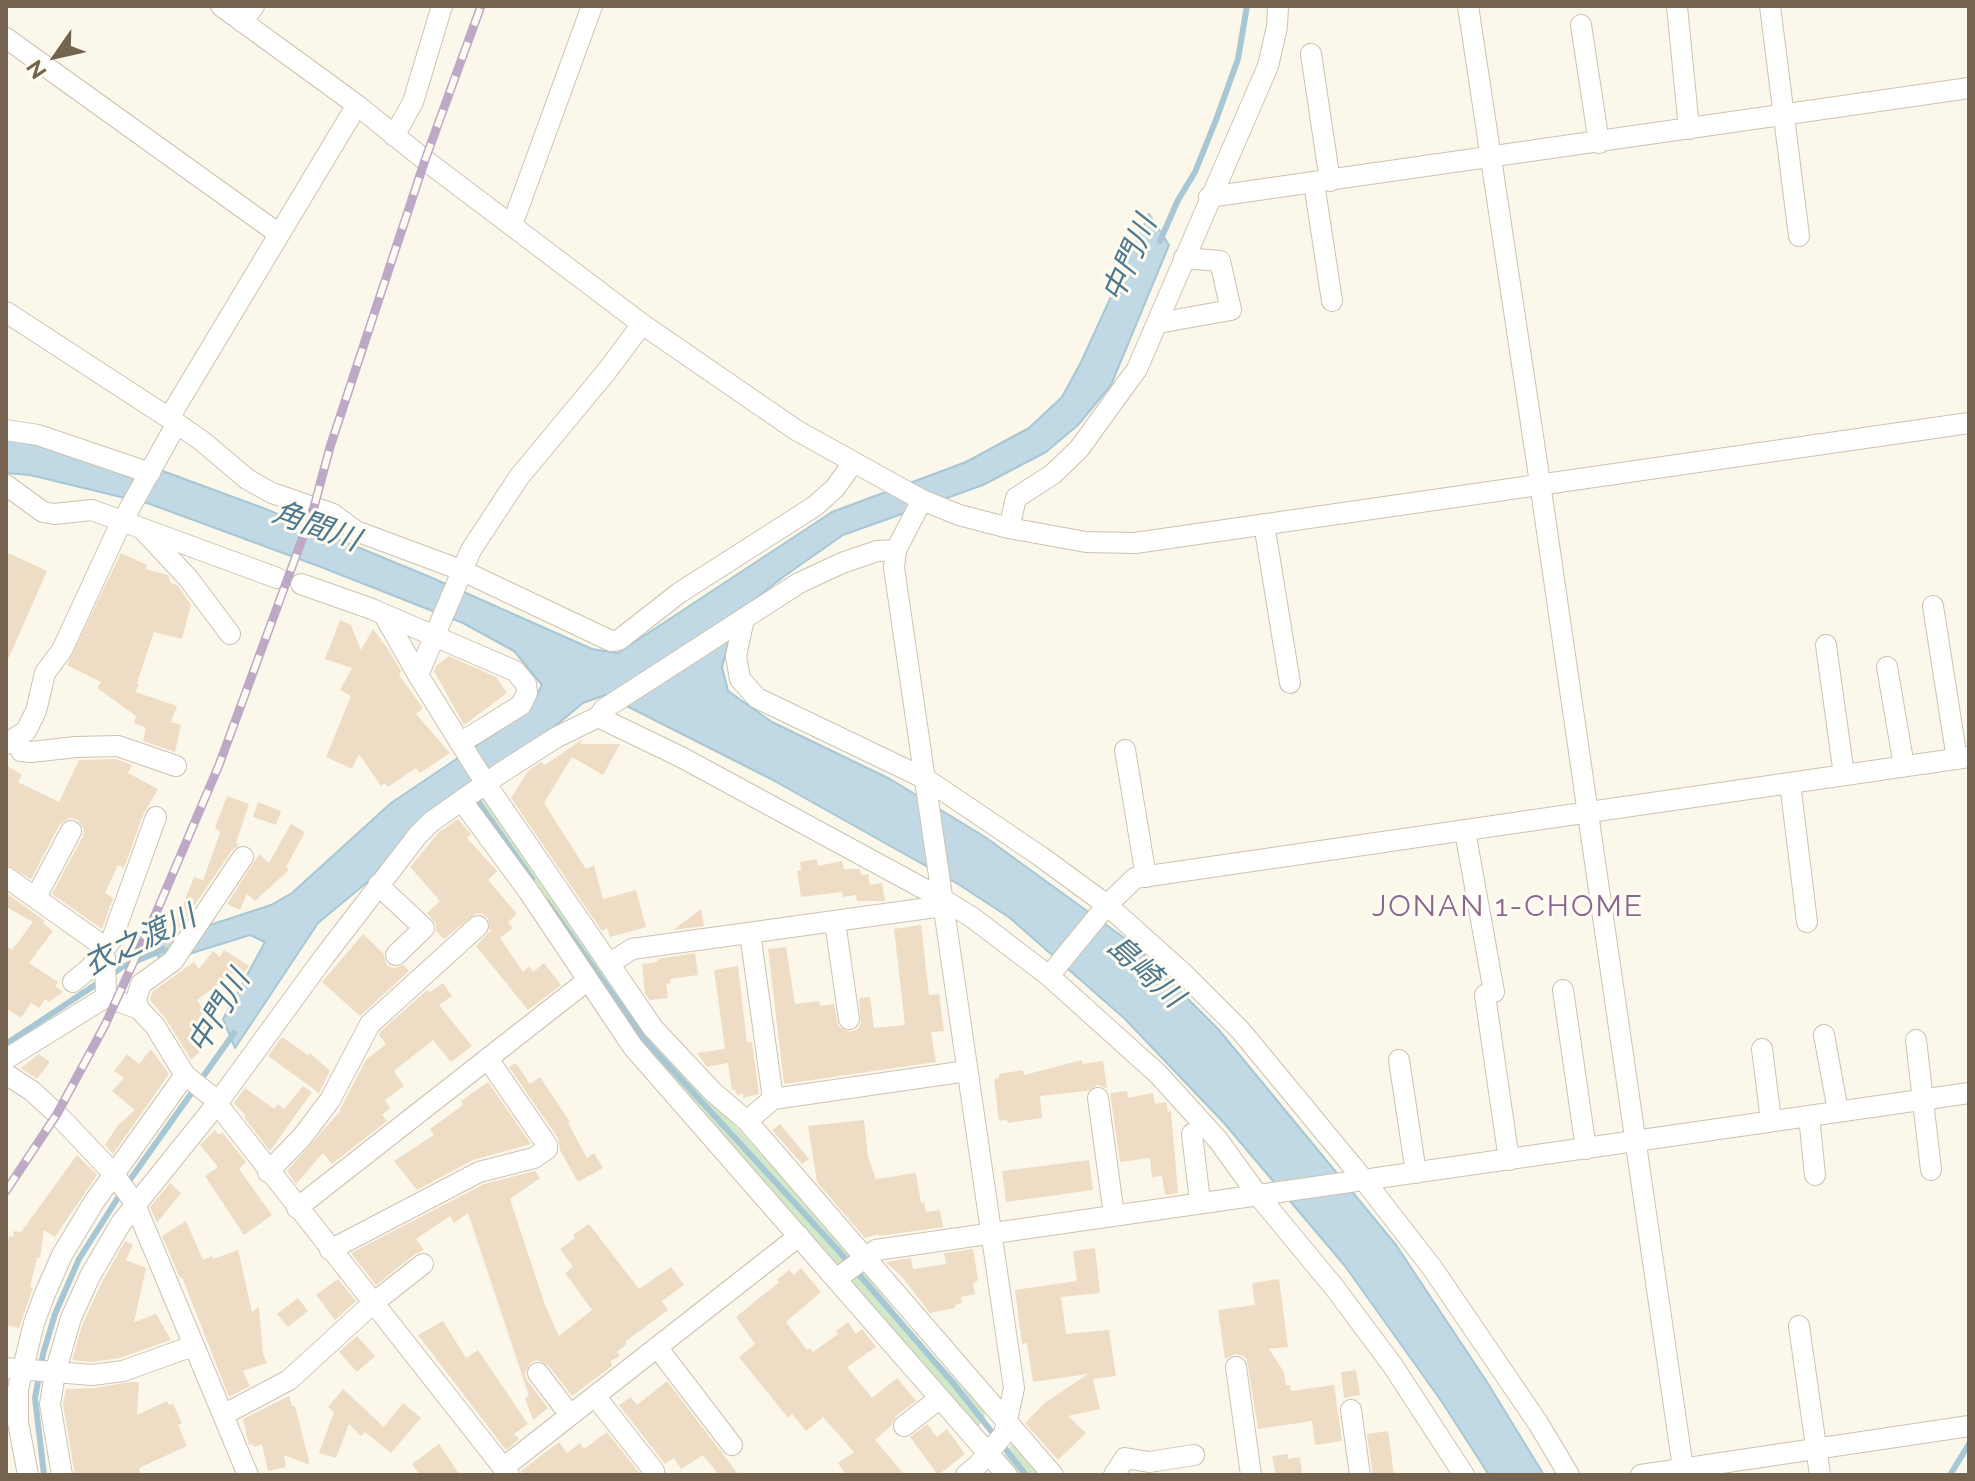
<!DOCTYPE html>
<meta charset="utf-8">
<style>
body{margin:0}
#map{position:relative;width:1975px;height:1481px;overflow:hidden;background:#fbf8eb;font-family:Raleway,sans-serif}
canvas{display:block}
.frame{position:absolute;inset:0;border:8px solid #75634f;pointer-events:none}
.north{position:absolute;left:16px;top:16px;width:80px;height:80px;-webkit-text-stroke:6px #fefbf1;paint-order:stroke;rotate:236deg;font-size:22px;font-weight:700;line-height:32px;text-align:center;color:#75634f}
.north::after{content:'';display:block;margin:auto;width:28px;height:36px;background:#75634f;clip-path:polygon(50% 0,100% 100%,50% 72%,0 100%)}
</style>
<div id="map">
<canvas width="1975" height="1481"></canvas>
<div class="frame"></div>
<div class="north">N</div>
</div>
<script>
const ctx = document.querySelector('canvas').getContext('2d');
ctx.lineJoin = 'round';
function fillPath(path, color) {
  ctx.fillStyle = color;
  ctx.fill(path, 'evenodd');
}
function poly(rows) {
  const path = new Path2D();
  for (const r of rows) {
    path.moveTo(r[0], r[1]);
    for (let i = 2; i < r.length; i += 2) path.lineTo(r[i], r[i + 1]);
  }
  return path;
}
function strokePath(path, color, width, dash) {
  ctx.strokeStyle = color;
  ctx.lineWidth = width;
  ctx.lineCap = dash ? 'butt' : 'round';
  ctx.setLineDash(dash || []);
  ctx.stroke(path);
}
function write(font, color, halo, rows, align = 'center') {
  ctx.font = font + ' Raleway,"Noto Sans JP",sans-serif';
  ctx.lineWidth = 6;
  ctx.setLineDash([]);
  ctx.textBaseline = 'middle';
  ctx.strokeStyle = halo;
  ctx.fillStyle = color;
  for (const [text, x, y, turn = 0] of rows) {
    ctx.save();
    ctx.translate(x, y);
    ctx.rotate((+turn || 0) * Math.PI / 180);
    ctx.textAlign = isNaN(turn) ? turn : align;
    if (halo) ctx.strokeText(text, 0, 0);
    ctx.fillText(text, 0, 0);
    ctx.restore();
  }
}
fillPath(poly([
 [483,796,661,1049,741,1132,844,1246,914,1335,984,1410,985,1417,977,1428,651,1058,475,804],
 [1013,1442,1045,1475,1015,1475,1001,1460]
]), '#d1e9c9');
const water = poly([
 [1149,214,1169,245,1111,385,1078,425,1046,452,983,485,843,535,783,577,754,600,729,640,722,667,728,691,772,722,890,779,985,837,1134,945,1219,1030,1396,1245,1487,1382,1544,1475,1489,1475,1442,1402,1345,1266,1224,1123,1125,1019,1010,918,958,884,771,779,605,695,583,703,318,923,235,1048,223,1019,265,942,250,935,160,963,155,943,271,905,292,893,391,803,519,717,533,702,542,685,514,651,463,623,321,567,150,504,30,475,6,473,6,439,160,470,263,508,430,577,592,649,618,653,832,512,966,462,1029,428,1062,397,1081,362,1149,214]
]);
fillPath(water, '#c0d9e4');
strokePath(water, '#a7c7d5', 2);
strokePath(poly([
 [1160,241,1178,200,1195,172,1216,120,1238,59,1247,6],
 [474,796,532,879],
 [547,902,644,1039,836,1248,953,1383,1026,1475],
 [111,975,122,967,165,949],
 [6,1044,101,981],
 [127,1184,234,1033],
 [44,1475,35,1398,43,1354,55,1314,79,1259,121,1193],
 [1950,1475,1969,1444]
]), '#a7c7d5', 6);
fillPath(poly([
 [6,552,47,571,6,664],
 [121,553,147,565,145,569,168,575,170,582,178,586,191,605,182,639,154,632,137,683,139,685,135,692,177,706,171,722,181,725,175,752,143,741,146,728,134,723,136,716,97,688,101,682,67,665],
 [340,620,351,625,361,650,373,629,388,649,401,671,399,675,423,708,416,714,450,753,420,773,416,768,388,787,385,783,381,786,359,754,352,769,326,757,351,696,340,690,352,668,325,659],
 [449,656,496,677,507,693,464,725,434,671,436,666],
 [583,739,580,744,620,744,603,775,572,757,544,803,586,869,594,865,603,899,636,890,646,927,610,937,607,928,602,931,511,798,528,771,541,762,545,765],
 [116,759,132,765,128,773,158,789,144,813,124,868,118,865,105,893,113,898,102,929,52,894,83,836,84,830,78,820,70,818,60,824,31,879,6,864,6,765,22,775,18,782,59,802,79,760],
 [227,796,249,804,236,843,239,845,232,850,164,951,178,910,181,910,194,877,203,880,220,833,215,827],
 [258,802,281,811,276,825,253,817],
 [458,819,471,834,467,838,497,871,488,880,517,914,508,922,513,928,500,938,523,972,529,966,533,972,544,963,561,985,528,1010,476,946,490,931,488,918,481,913,475,914,444,939,436,931,436,924,427,913,440,901,410,867,439,832],
 [291,824,305,832,286,867,289,870,255,901,247,894,240,910,227,904,259,854,269,863],
 [817,859,818,866,842,861,844,869,860,869,861,875,868,874,870,885,882,883,885,901,857,901,856,895,843,897,842,892,801,897,797,871,801,870,800,862],
 [6,893,45,921,43,923,53,931,29,963,58,982,55,986,63,992,49,1002,45,999,39,1008,31,1003,21,1018,6,1008,6,946,12,950,33,922,6,907],
 [701,909,704,926,673,930],
 [921,925,929,995,939,994,944,1031,931,1032,936,1062,784,1084,768,949,786,947,795,1004,819,1001,820,1006,834,1004,838,1026,850,1032,858,1029,861,1023,859,998,870,997,874,1028,905,1025,894,929],
 [363,934,383,953,387,965,393,968,404,965,409,971,360,1016,322,982],
 [224,950,249,966,239,979,233,974,197,1000,214,1026,204,1034,207,1039,200,1044,203,1048,191,1060,166,1019,150,1000,152,992,194,962,199,969,213,951,220,957],
 [695,953,698,975,670,979,671,983,666,984,668,998,650,1000,645,994,642,964,658,962,657,959],
 [738,966,747,1042,752,1042,759,1094,743,1098,743,1094,737,1095,735,1090,732,1090,728,1063,707,1067,697,1053,725,1049,714,970],
 [443,983,452,996,439,1005,472,1046,451,1062,433,1040,394,1071,404,1086,385,1100,390,1108,382,1115,387,1121,332,1164,323,1153,296,1184,287,1171,341,1110,340,1109,366,1060,386,1044,379,1035,380,1032,427,990,430,992],
 [282,1037,308,1055,310,1053,330,1071,319,1093,268,1056],
 [151,1049,169,1074,113,1154,105,1145,118,1125,135,1110,112,1091,124,1078,114,1071,127,1054,139,1064],
 [39,1054,50,1062,37,1079,21,1068],
 [1082,1060,1082,1064,1103,1061,1107,1088,1097,1085,1087,1091,1040,1096,1042,1118,1008,1123,1007,1120,999,1121,994,1079,999,1078,999,1074,1023,1070,1024,1075],
 [516,1063,530,1084,540,1077,570,1122,568,1123,587,1158,594,1153,603,1168,578,1182,560,1150,558,1138,509,1067],
 [488,1082,531,1144,473,1160,417,1190,394,1161,434,1135,430,1129,463,1105,461,1101],
 [303,1086,312,1092,270,1151,244,1117,246,1116,234,1103,245,1088,274,1109,278,1104,284,1109],
 [1127,1091,1128,1098,1153,1093,1155,1104,1166,1102,1168,1112,1171,1111,1178,1193,1165,1195,1162,1176,1152,1177,1150,1158,1120,1162,1110,1093],
 [864,1120,868,1157,876,1179,916,1173,921,1203,924,1202,926,1212,940,1210,943,1227,879,1236,879,1234,865,1238,817,1182,808,1126],
 [780,1124,809,1159,802,1164,772,1130],
 [215,1130,219,1135,222,1132,246,1162,239,1169,272,1215,244,1235,205,1176,218,1167,200,1145],
 [77,1155,97,1175,55,1237,44,1230,40,1258,37,1258,30,1287,33,1288,19,1328,6,1325,6,1241,8,1242,9,1236,13,1237,14,1231,21,1232],
 [1089,1160,1093,1190,1006,1202,1002,1171],
 [535,1171,540,1178,510,1199,545,1305,559,1336,592,1310,565,1273,573,1267,560,1249,575,1238,573,1235,589,1224,639,1289,671,1267,684,1285,662,1301,668,1310,626,1341,626,1345,617,1352,620,1356,611,1361,612,1366,572,1396,548,1365,537,1360,530,1363,525,1374,527,1380,548,1408,533,1420,525,1398,529,1396,468,1213,454,1223,450,1216,416,1239,424,1250,415,1254,376,1285,351,1253,484,1184],
 [170,1183,181,1193,157,1223,150,1207],
 [186,1221,203,1260,212,1256,213,1259,238,1250,252,1312,259,1307,263,1354,267,1363,243,1371,250,1386,229,1397,182,1277,180,1278,162,1236],
 [125,1241,133,1245,126,1260,146,1268,134,1322,156,1314,171,1340,120,1358,92,1362,72,1360,83,1323,102,1282],
 [1095,1248,1100,1293,1061,1297,1066,1334,1109,1330,1116,1376,1093,1379,1100,1409,1068,1416,1086,1433,1058,1460,1025,1423,1046,1402,1088,1374,1033,1382,1027,1343,1022,1344,1015,1290,1077,1281,1073,1251],
 [973,1249,978,1280,973,1284,975,1294,961,1297,962,1303,955,1305,955,1308,930,1313,903,1278,886,1262,911,1258,913,1269,946,1264,944,1253],
 [801,1268,821,1292,786,1322,807,1350,810,1348,813,1352,838,1334,836,1331,848,1322,856,1334,862,1329,876,1347,847,1367,872,1398,897,1378,916,1401,896,1416,891,1426,875,1440,905,1475,846,1475,838,1463,854,1452,823,1417,806,1431,792,1414,788,1418,739,1357,755,1344,736,1317,779,1282,777,1280,789,1270,794,1275],
 [338,1279,356,1301,335,1320,316,1295],
 [1279,1279,1288,1347,1269,1349,1284,1372,1286,1385,1290,1385,1291,1391,1334,1385,1342,1441,1315,1445,1312,1421,1258,1429,1247,1360,1244,1356,1235,1354,1225,1359,1218,1310,1255,1305,1252,1283],
 [298,1298,308,1311,288,1327,277,1314],
 [443,1321,466,1358,478,1350,528,1424,514,1434,519,1439,506,1450,418,1335],
 [357,1336,375,1356,357,1372,339,1352],
 [1356,1370,1360,1395,1344,1398,1341,1372],
 [667,1381,722,1453,739,1475,719,1475,703,1455,681,1469,674,1458,665,1464,619,1405,631,1397,637,1405],
 [131,1382,139,1382,137,1415,167,1401,169,1405,173,1404,182,1423,178,1425,187,1446,139,1468,141,1475,75,1475,63,1404,66,1389,94,1388],
 [343,1389,384,1427,403,1403,421,1418,391,1453,365,1432,361,1436,349,1424,336,1458,319,1453,334,1412,328,1407],
 [289,1396,292,1406,295,1406,310,1465,284,1455,286,1467,268,1471,262,1444,254,1447,253,1444,249,1445,243,1419],
 [927,1424,937,1437,947,1429,965,1454,938,1475,910,1437],
 [1388,1431,1394,1475,1373,1475,1367,1434],
 [607,1432,641,1475,522,1475,521,1471,559,1442,567,1453,580,1443,584,1449],
 [439,1444,460,1475,420,1475,412,1464],
 [1288,1454,1288,1459,1300,1457,1302,1473,1276,1475,1272,1456]
]), '#efdcc4');
const minor = poly([
 [221,6,357,105,425,160,642,324,796,430,922,500,959,515,1009,528,1086,542,1135,543,1969,423],
 [1468,6,1540,483,1684,1475],
 [1677,6,1689,129],
 [1770,6,1799,236],
 [242,22,254,6],
 [1581,25,1599,143],
 [6,38,279,234],
 [1311,54,1330,181],
 [394,136,413,102,442,6],
 [1314,183,1332,301],
 [1209,197,1969,88],
 [512,225,592,6],
 [6,312,169,418,202,441,247,479,272,493,333,514,356,531,461,570,611,641,619,640,679,593,815,506,835,488,853,463],
 [1158,323,1231,310,1220,261,1184,258],
 [169,418,357,105],
 [6,430,38,435,150,473],
 [6,485,43,512,54,514,92,510,277,578],
 [922,500,896,550,894,568,1014,1388,1004,1434,978,1465,966,1475],
 [1264,524,1290,683],
 [1009,528,1016,498,1053,474,1079,449,1137,369,1268,66,1277,27,1278,6],
 [143,530,188,578,230,634],
 [301,584,372,609,515,671,526,684,527,693,521,705,460,743],
 [1933,606,1957,759],
 [384,615,418,675,486,784,653,1028,713,1092,747,1121,1053,1475],
 [744,619,736,656,740,679,757,698,926,779,1040,856,1107,905,1185,975,1241,1031,1364,1180,1433,1269,1538,1423,1569,1475],
 [1826,645,1844,775],
 [1887,667,1904,766],
 [418,675,471,550,519,477,607,371,642,324],
 [598,717,681,757,941,898,973,918,1049,976,1158,1074,1218,1140,1257,1194,1334,1287,1393,1366,1464,1475],
 [16,740,21,751,31,752,76,747,118,746,176,766],
 [6,744,26,731,36,711,45,673,62,650,118,529,177,423],
 [1125,750,1146,877],
 [1790,783,1807,922],
 [462,801,529,892,633,1047,1007,1475],
 [1465,831,1494,992],
 [6,877,99,943,105,958,106,997],
 [378,885,424,928,396,955],
 [36,897,71,831],
 [835,922,849,1019],
 [609,964,632,949,943,906],
 [1049,976,1107,905,1135,878,1969,757],
 [73,982,90,968,112,939,156,817],
 [1563,990,1586,1149],
 [1485,995,1509,1160],
 [139,1009,136,1000,141,984,173,961,243,857],
 [1824,1035,1838,1111],
 [1916,1040,1931,1170],
 [1762,1049,1771,1121],
 [6,1059,106,997,139,1009,155,1026,185,1075,211,1096,509,1475],
 [1399,1060,1416,1173],
 [6,1074,32,1091,57,1114,113,1173,134,1202,248,1475],
 [1098,1098,1114,1215],
 [773,1099,967,1071],
 [1809,1116,1815,1175],
 [747,1121,773,1099,750,933],
 [1192,1134,1200,1202],
 [268,1172,302,1137,330,1100,370,1024,478,926],
 [297,1208,588,980],
 [330,1250,479,1172,534,1158,547,1149,547,1145,488,1059],
 [836,1279,876,1250,1969,1093],
 [1799,1326,1820,1475],
 [657,1347,732,1445],
 [1236,1367,1251,1475],
 [6,1368,92,1375,123,1371,193,1346],
 [538,1373,570,1415],
 [595,1396,654,1471],
 [1351,1410,1360,1475],
 [223,1415,289,1380,372,1304,423,1264],
 [904,1426,939,1399],
 [503,1468,799,1236],
 [28,1475,18,1422,18,1389,34,1323,44,1296,62,1255,94,1202,185,1075],
 [62,1475,50,1404,55,1373,71,1318,90,1276,121,1223,216,1105,324,957,418,835,431,822,502,772,557,737,598,717,604,709,799,583,842,563,877,551,896,550],
 [1114,1475,1125,1458,1149,1462,1194,1455],
 [1641,1475,1969,1426]
]);
strokePath(minor, '#cdc2b1', 22);
strokePath(minor, '#fff', 20);
const rail = poly([
 [6,1191,57,1114,105,1025,159,906,219,765,314,507,330,447,425,160,481,6]
]);
strokePath(rail, '#bda8c6', 9);
strokePath(rail, '#fefbf1', 6, [18]);
write('italic 30px', '#4d788d', '#fefbf1', [
 ["中門川",1130,259,-66],
 ["角間川",316,527,20],
 ["衣之渡川",140,941,-26],
 ["島崎川",1145,972,42],
 ["中門川",219,1012,-59]
]);
ctx.letterSpacing = '2px';
write('30px', '#8a6790', '#fefbf1', [
 ["JONAN 1-CHOME",1508,907]
]);
ctx.letterSpacing = '0px';
</script>
